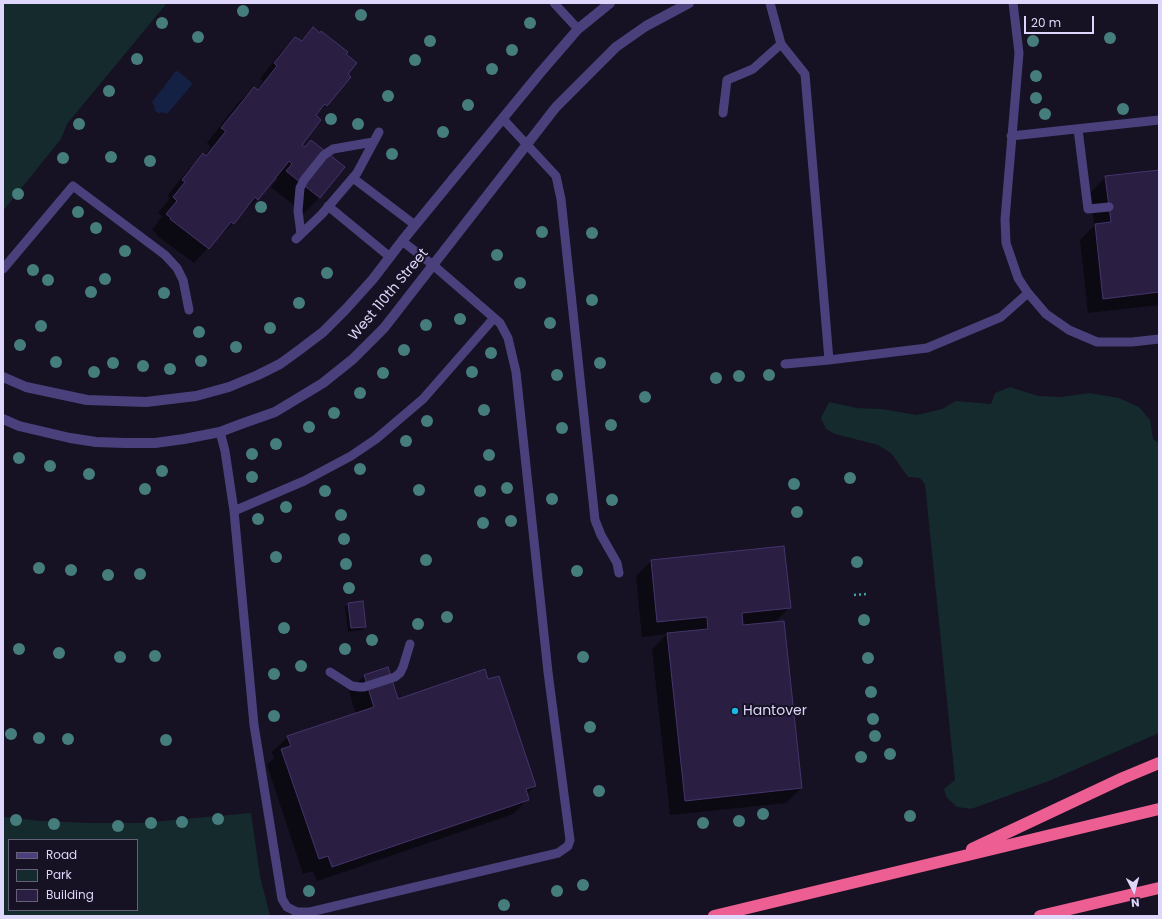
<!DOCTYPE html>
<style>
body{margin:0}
#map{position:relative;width:1162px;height:919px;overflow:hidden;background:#161123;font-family:Poppins,sans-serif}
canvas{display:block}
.frame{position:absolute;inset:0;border:4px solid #dfd7fb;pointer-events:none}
.legend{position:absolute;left:8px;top:839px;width:130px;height:72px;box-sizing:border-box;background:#161123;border:1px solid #666079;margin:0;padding:5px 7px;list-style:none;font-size:12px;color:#dfd7fb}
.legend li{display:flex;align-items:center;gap:8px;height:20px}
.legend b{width:20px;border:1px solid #666079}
.north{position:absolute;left:1114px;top:871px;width:40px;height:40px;-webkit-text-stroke:3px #161123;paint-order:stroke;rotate:174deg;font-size:11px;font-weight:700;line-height:16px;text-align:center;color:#dfd7fb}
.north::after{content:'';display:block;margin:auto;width:14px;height:18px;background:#dfd7fb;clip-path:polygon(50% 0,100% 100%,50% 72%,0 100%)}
.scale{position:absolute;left:1024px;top:16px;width:70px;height:18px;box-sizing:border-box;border:2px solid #dfd7fb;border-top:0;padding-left:5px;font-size:12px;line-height:14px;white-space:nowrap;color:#dfd7fb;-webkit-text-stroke:3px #161123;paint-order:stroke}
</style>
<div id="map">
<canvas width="1162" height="919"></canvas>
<div class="frame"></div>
<ul class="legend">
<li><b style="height:5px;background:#4a417c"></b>Road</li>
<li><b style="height:11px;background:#152a2c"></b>Park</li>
<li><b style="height:11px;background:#2a1f42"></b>Building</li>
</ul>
<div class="north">N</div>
<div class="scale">20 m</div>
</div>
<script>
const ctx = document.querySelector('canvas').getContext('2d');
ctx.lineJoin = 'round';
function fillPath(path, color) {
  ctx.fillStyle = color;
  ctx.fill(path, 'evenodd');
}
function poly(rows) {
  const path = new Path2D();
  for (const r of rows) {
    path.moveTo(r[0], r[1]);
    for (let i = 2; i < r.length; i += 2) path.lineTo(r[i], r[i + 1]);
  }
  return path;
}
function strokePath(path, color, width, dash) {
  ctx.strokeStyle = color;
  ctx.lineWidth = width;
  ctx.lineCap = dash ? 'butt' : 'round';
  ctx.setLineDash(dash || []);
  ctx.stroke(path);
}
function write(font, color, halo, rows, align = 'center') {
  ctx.font = font + ' Poppins,sans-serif';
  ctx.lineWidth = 4;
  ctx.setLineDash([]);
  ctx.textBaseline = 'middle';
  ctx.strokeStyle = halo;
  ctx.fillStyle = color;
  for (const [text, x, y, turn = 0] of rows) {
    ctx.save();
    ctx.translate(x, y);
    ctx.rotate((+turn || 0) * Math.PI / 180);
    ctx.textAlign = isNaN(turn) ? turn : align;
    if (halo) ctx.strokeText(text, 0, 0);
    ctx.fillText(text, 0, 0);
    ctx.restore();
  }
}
fillPath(poly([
 [3,3,167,3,67,124,61,139,3,211],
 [1010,387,1038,396,1061,397,1089,393,1119,398,1139,407,1150,420,1153,439,1159,443,1159,733,1049,781,971,809,957,807,947,798,944,789,955,780,925,484,920,478,908,477,891,453,878,445,835,434,826,429,821,418,829,402,857,408,882,409,917,415,942,409,956,401,991,404,995,393],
 [251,813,260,876,270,916,3,916,3,817,42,821,90,823,140,823],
 [9,840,137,840,137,910,9,910]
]), '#152a2c');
fillPath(poly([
 [178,71,191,82,192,85,167,114,161,112,159,114,154,110,155,107,152,102,175,72]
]), '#142144');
fillPath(poly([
 [313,29,326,105,315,116,300,145,343,167,319,198,304,213,271,187,278,179,275,177,257,199,242,214,241,213,233,223,218,238,217,238,194,263,156,235,157,234,152,230,162,216,158,213,170,198,167,196,188,170,203,155,204,156,211,147,207,143,238,103,254,88,256,90,263,81,260,79,280,53,295,38,300,42],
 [1159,171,1159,305,1088,313,1080,240,1094,226,1091,192,1106,177],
 [651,561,790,607,774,623,801,788,786,803,670,815,652,649,667,634,642,637,636,576],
 [349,604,365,627,361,630,348,632,345,607],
 [387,668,398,700,488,681,535,786,527,794,528,799,513,814,317,881,313,871,303,874,267,765,274,758,272,752,288,737,356,714,349,691,364,676]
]), '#0007');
const building = poly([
 [313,27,320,33,321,31,348,52,346,54,357,63,348,74,351,77,327,106,325,104,316,115,321,120,302,145,305,147,311,140,345,167,320,198,286,171,292,164,289,161,258,200,255,197,234,224,231,222,209,249,170,219,171,218,166,214,177,201,173,197,185,182,182,180,203,153,206,156,226,131,221,128,254,87,258,90,277,66,274,63,295,37,302,41,313,27],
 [1159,170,1159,292,1103,299,1095,224,1111,222,1105,176,1159,170],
 [784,546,791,608,742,613,743,625,784,621,802,788,685,801,667,633,708,629,707,617,657,622,651,560,784,546],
 [363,601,366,627,351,628,348,603,363,601],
 [388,667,398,699,485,669,488,679,499,676,536,786,526,789,529,800,332,867,328,856,319,859,281,749,291,746,287,736,374,707,364,675,388,667]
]);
fillPath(building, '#2a1f42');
strokePath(building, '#45346b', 1);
strokePath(poly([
 [854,595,866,594]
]), '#3ca3a9', 2.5, [2, 3]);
strokePath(poly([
 [554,3,578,29],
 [770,3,781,44,805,74,829,360,927,348,1001,317,1028,293],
 [1013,3,1019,53,1005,219,1006,243,1018,278,1028,293,1046,314,1069,330,1097,342,1132,342,1159,339],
 [723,113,727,80,753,69,781,44],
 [503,119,556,176,561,199,595,520,601,535,617,563,619,573],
 [1078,129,1088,209,1109,207],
 [1011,136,1159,120],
 [353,178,415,225],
 [328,206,390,257],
 [301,234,298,211,300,188,304,180,324,155,333,149,373,142],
 [296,239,322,214,357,173,379,132],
 [3,269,73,186,165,255,177,268,183,280,189,310],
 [785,364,829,360],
 [220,432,225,451,234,511,254,725,282,899,287,907,297,912,310,912,558,853,568,846,570,840,548,672,516,372,508,338,500,323,433,265,402,241],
 [234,511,304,481,351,456,376,439,423,399,494,318],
 [330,672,352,686,359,687,364,687,395,677,400,673,403,667,410,644]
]), '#4a417c', 9);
strokePath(poly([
 [3,377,26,387,87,400,146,402,196,396,229,387,258,375,280,364,298,351,323,332,346,309,373,279,402,241,540,73,578,29,610,3],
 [3,419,19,426,70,438,96,442,125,443,155,443,184,439,220,432,241,424,275,412,323,383,353,359,384,328,556,107,616,47,646,26,689,3]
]), '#4a417c', 10);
strokePath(poly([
 [972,849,1123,778,1159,763],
 [714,916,1159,809],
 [1040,916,1159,888]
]), '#ed5f93', 12);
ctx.fillStyle = '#457c7c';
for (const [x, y] of [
 [243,11],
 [361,15],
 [162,23],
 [530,23],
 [198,37],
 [1110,38],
 [430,41],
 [1033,41],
 [512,50],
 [137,59],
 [415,60],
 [492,69],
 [1036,76],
 [109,91],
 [388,96],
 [1036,98],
 [468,105],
 [1123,109],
 [1045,114],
 [331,119],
 [79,124],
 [358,124],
 [443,132],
 [392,154],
 [111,157],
 [63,158],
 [150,161],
 [18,194],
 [261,207],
 [78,212],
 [96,228],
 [542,232],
 [592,233],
 [125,251],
 [497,255],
 [33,270],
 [327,273],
 [105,279],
 [48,280],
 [520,283],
 [91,292],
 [164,293],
 [592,300],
 [299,303],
 [460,319],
 [550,323],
 [426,325],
 [41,326],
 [270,328],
 [199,332],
 [20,345],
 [236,347],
 [404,350],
 [491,353],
 [201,361],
 [56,362],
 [113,363],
 [600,363],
 [143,366],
 [170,369],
 [94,372],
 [472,372],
 [383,373],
 [557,375],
 [769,375],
 [739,376],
 [716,378],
 [360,393],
 [645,397],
 [484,410],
 [334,413],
 [427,421],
 [611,425],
 [309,427],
 [562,428],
 [406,441],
 [276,444],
 [252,454],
 [489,455],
 [19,458],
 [50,466],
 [360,469],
 [162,471],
 [89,474],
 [252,477],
 [850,478],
 [794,484],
 [507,488],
 [145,489],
 [419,490],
 [325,491],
 [480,491],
 [552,499],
 [612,500],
 [286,507],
 [797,512],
 [341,515],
 [258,519],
 [511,521],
 [483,523],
 [344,539],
 [276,557],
 [426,560],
 [857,562],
 [346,564],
 [39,568],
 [71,570],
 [577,571],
 [140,574],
 [108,575],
 [349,588],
 [447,617],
 [864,620],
 [418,624],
 [284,628],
 [372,640],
 [19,649],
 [345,649],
 [59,653],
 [155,656],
 [120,657],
 [583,657],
 [868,658],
 [301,666],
 [274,674],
 [871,692],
 [274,716],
 [873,719],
 [590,727],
 [11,734],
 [875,736],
 [39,738],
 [68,739],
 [166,740],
 [890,754],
 [861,757],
 [599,791],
 [763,814],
 [910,816],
 [218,819],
 [16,820],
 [739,821],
 [182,822],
 [151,823],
 [703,823],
 [54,824],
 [118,826],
 [583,885],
 [309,891],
 [557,891],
 [504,905]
]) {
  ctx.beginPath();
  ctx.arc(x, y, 6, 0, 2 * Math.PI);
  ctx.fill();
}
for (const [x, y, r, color] of [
 [735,711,4,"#1ab8e4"]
]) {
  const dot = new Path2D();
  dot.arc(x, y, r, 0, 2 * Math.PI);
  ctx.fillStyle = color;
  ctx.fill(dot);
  strokePath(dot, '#161123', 1.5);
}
write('14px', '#dfd7fb', '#161123', [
 ["West 110th Street",389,295,-50]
]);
write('14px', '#dfd7fb', '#161123', [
 ["Hantover",743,711]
], 'left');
</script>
